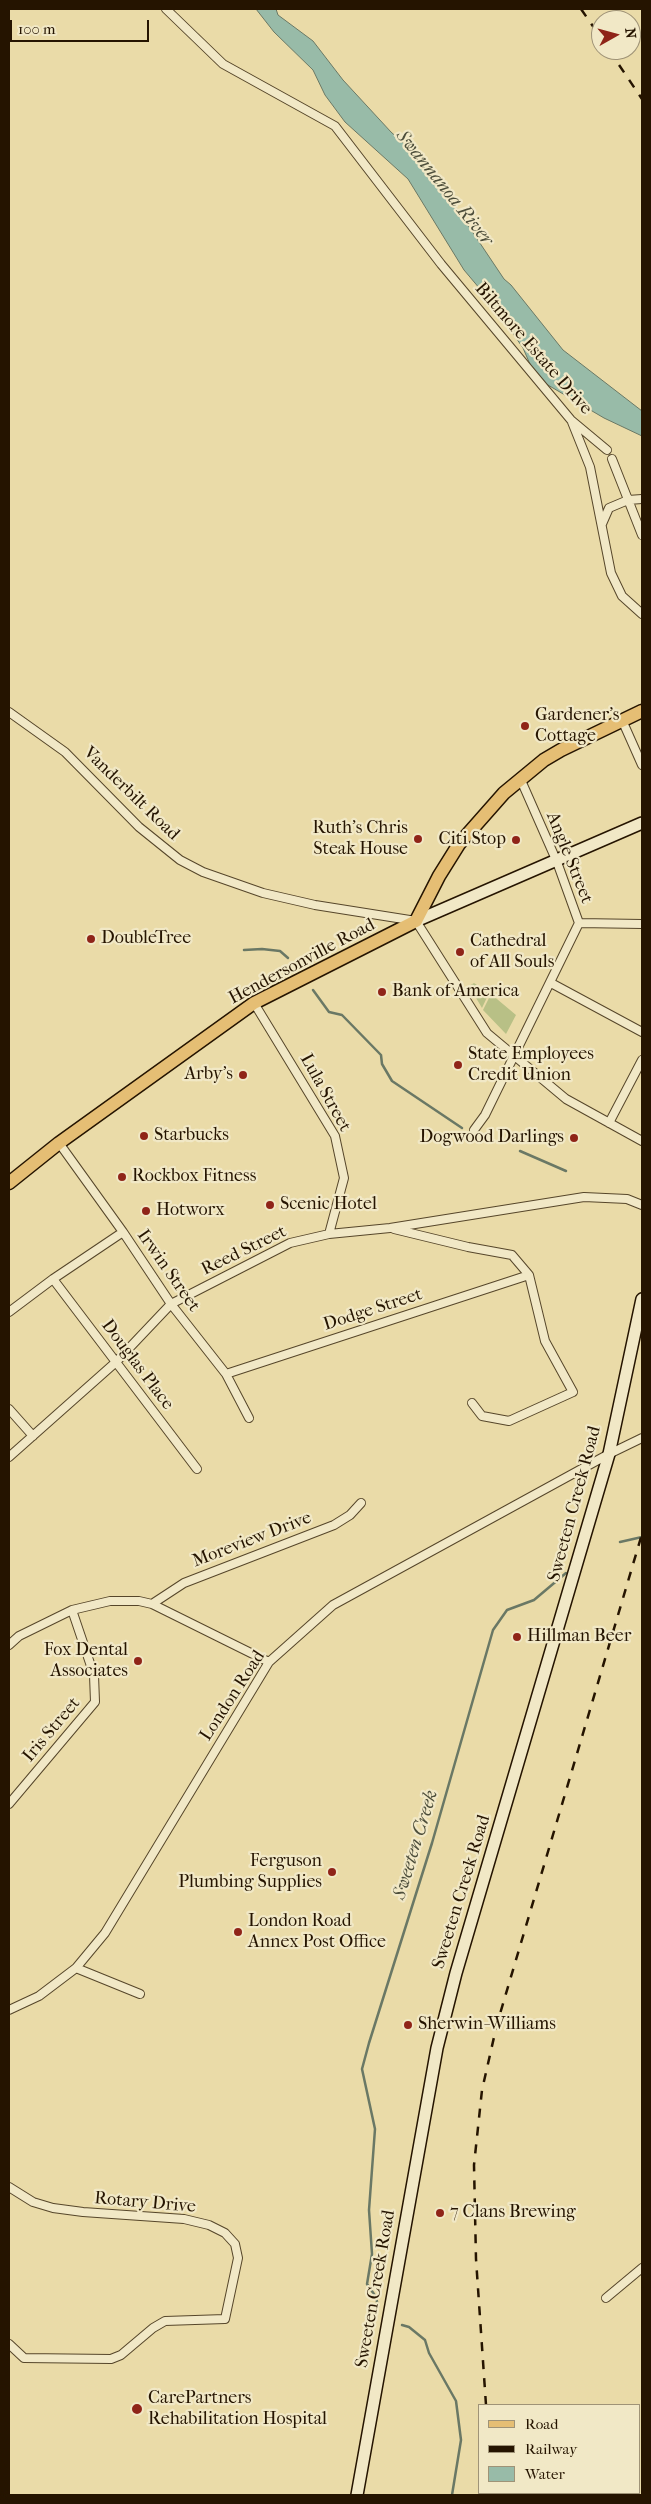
<!DOCTYPE html>
<style>
body{margin:0}
#map{position:relative;width:651px;height:2504px;overflow:hidden;background:#eadba8;font-family:"IM FELL French Canon",serif}
canvas{display:block}
.frame{position:absolute;inset:0;border:10px solid #251400;pointer-events:none}
.legend{position:absolute;left:478px;top:2404px;width:162px;height:90px;box-sizing:border-box;background:#f1e8c6;border:1px solid #9f9377;margin:0;padding:6px 9px;list-style:none;font-size:15px;color:#251400}
.legend li{display:flex;align-items:center;gap:10px;height:25px}
.legend b{width:25px;border:1px solid #9f9377}
.north{position:absolute;left:591px;top:10px;width:50px;height:50px;box-sizing:border-box;background:#f1e8c6;border:1px solid #9f9377;border-radius:50%;rotate:83deg;font-size:14px;font-weight:700;line-height:20px;text-align:center;color:#251400}
.north::after{content:'';display:block;margin:auto;width:18px;height:22px;background:#8f2418;clip-path:polygon(50% 0,100% 100%,50% 72%,0 100%)}
.scale{position:absolute;left:10px;top:20px;width:139px;height:22px;box-sizing:border-box;border:2px solid #251400;border-top:0;padding-left:6px;font-size:15px;line-height:18px;white-space:nowrap;color:#251400;-webkit-text-stroke:4px #f1e8c6;paint-order:stroke}
</style>
<div id="map">
<canvas width="651" height="2504"></canvas>
<div class="frame"></div>
<ul class="legend">
<li><b style="height:6px;background:#e5be74"></b>Road</li>
<li><b style="height:6px;background:#251400"></b>Railway</li>
<li><b style="height:14px;background:#98bba8"></b>Water</li>
</ul>
<div class="north">N</div>
<div class="scale">100 m</div>
</div>
<script>
const ctx = document.querySelector('canvas').getContext('2d');
ctx.lineJoin = 'round';
function fillPath(path, color) {
  ctx.fillStyle = color;
  ctx.fill(path, 'evenodd');
}
function poly(rows) {
  const path = new Path2D();
  for (const r of rows) {
    path.moveTo(r[0], r[1]);
    for (let i = 2; i < r.length; i += 2) path.lineTo(r[i], r[i + 1]);
  }
  return path;
}
function strokePath(path, color, width, dash) {
  ctx.strokeStyle = color;
  ctx.lineWidth = width;
  ctx.lineCap = dash ? 'butt' : 'round';
  ctx.setLineDash(dash || []);
  ctx.stroke(path);
}
function write(font, color, halo, rows, align = 'center') {
  ctx.font = font + ' "IM FELL French Canon",serif';
  ctx.lineWidth = 4.5;
  ctx.setLineDash([]);
  ctx.textBaseline = 'middle';
  ctx.strokeStyle = halo;
  ctx.fillStyle = color;
  for (const [text, x, y, turn = 0] of rows) {
    ctx.save();
    ctx.translate(x, y);
    ctx.rotate((+turn || 0) * Math.PI / 180);
    ctx.textAlign = isNaN(turn) ? turn : align;
    if (halo) ctx.strokeText(text, 0, 0);
    ctx.fillText(text, 0, 0);
    ctx.restore();
  }
}
fillPath(poly([
 [474,983,489,993,482,1008,469,986],
 [491,994,516,1015,506,1034,483,1010]
]), '#b8c086');
const water = poly([
 [256,9,276,9,278,15,313,41,343,80,391,132,412,151,422,167,437,179,504,279,511,285,563,350,642,411,642,436,604,418,536,378,523,348,491,302,464,270,408,179,345,122,325,95,313,70,274,32,256,9]
]);
fillPath(water, '#98bba8');
strokePath(water, '#6a7865', 1);
strokePath(poly([
 [244,950,262,949,280,951,288,958],
 [313,990,329,1012,342,1015,381,1055,382,1064,392,1081,462,1128],
 [520,1151,566,1171],
 [620,1542,642,1537],
 [378,2307,376,2297,367,2284,372,2254,369,2210,375,2129,362,2069,369,2043,432,1843,493,1630,507,1610,534,1600,566,1573],
 [402,2325,409,2327,425,2340,429,2353,456,2401,461,2440,452,2495]
]), '#6a7865', 2.5);
const minor = poly([
 [166,9,223,64,335,126,441,264,571,420,607,450],
 [572,422,590,467,611,573,622,596,642,614],
 [612,459,642,535],
 [602,524,609,508,628,500,642,499],
 [9,712,65,752,139,827,180,860,203,872,263,893,315,905,416,921,487,1033,566,1099,642,1141],
 [622,720,642,765],
 [579,923,642,924],
 [551,983,642,1032],
 [254,1003,335,1136,344,1178,329,1234],
 [609,1123,642,1060],
 [474,1130,485,1115,579,923,557,862,520,778],
 [59,1143,123,1232,171,1304,226,1374,249,1418],
 [394,1229,468,1247,512,1255,529,1275,545,1341,573,1392,509,1421,482,1416,472,1403],
 [53,1279,197,1469],
 [9,1312,53,1279,123,1232],
 [226,1374,529,1275],
 [9,1409,33,1436],
 [9,1457,116,1362,171,1304,290,1243,329,1234,390,1228,584,1197,627,1199,642,1205],
 [152,1604,184,1583,334,1525,350,1515,361,1503],
 [9,1645,19,1636,72,1610,110,1601,139,1601,152,1604,269,1662],
 [9,1804,95,1702,94,1675,72,1610],
 [76,1968,140,1994],
 [9,2010,39,1996,76,1968,105,1933,269,1662,333,1605,609,1454,642,1438],
 [9,2187,33,2202,53,2208,83,2212,184,2219,209,2225,225,2233,235,2244,238,2258,225,2319,165,2321,153,2328,121,2355,111,2359,24,2358,9,2344],
 [606,2298,642,2268]
]);
const secondary = poly([
 [416,921,642,823],
 [357,2495,437,2048,456,1973,609,1454,642,1299]
]);
const primary = poly([
 [9,1183,59,1143,254,1003,416,921,439,876,459,844,504,793,544,760,561,750,642,711]
]);
strokePath(minor, '#56462a', 10);
strokePath(secondary, '#251400', 14);
strokePath(primary, '#251400', 15);
strokePath(minor, '#f1e8c6', 8);
strokePath(secondary, '#f1e8c6', 11);
strokePath(primary, '#e5be74', 12);
strokePath(poly([
 [581,9,601,38],
 [609,50,642,99],
 [486,2405,476,2259,474,2165,482,2090,497,2024,642,1534],
 [485,2495,485,2493]
]), '#251400', 2.5, [9, 9]);
for (const [x, y, r, color] of [
 [525,726,5,"#8f2418"],
 [418,839,5,"#8f2418"],
 [516,840,5,"#8f2418"],
 [91,939,5,"#8f2418"],
 [460,952,5,"#8f2418"],
 [382,992,5,"#8f2418"],
 [458,1065,5,"#8f2418"],
 [243,1075,5,"#8f2418"],
 [144,1136,5,"#8f2418"],
 [574,1138,5,"#8f2418"],
 [122,1177,5,"#8f2418"],
 [270,1205,5,"#8f2418"],
 [146,1211,5,"#8f2418"],
 [517,1637,5,"#8f2418"],
 [138,1661,5,"#8f2418"],
 [332,1872,5,"#8f2418"],
 [238,1932,5,"#8f2418"],
 [408,2025,5,"#8f2418"],
 [440,2213,5,"#8f2418"],
 [137,2409,6,"#8f2418"]
]) {
  const dot = new Path2D();
  dot.arc(x, y, r, 0, 2 * Math.PI);
  ctx.fillStyle = color;
  ctx.fill(dot);
  strokePath(dot, '#f1e8c6', 2);
}
write('18px', '#251400', '#f1e8c6', [
 ["Biltmore Estate Drive",533,349,49],
 ["Vanderbilt Road",131,794,44],
 ["Angle Street",569,858,68],
 ["Hendersonville Road",302,962,-28],
 ["Lula Street",325,1093,61],
 ["Reed Street",244,1251,-26],
 ["Irwin Street",168,1271,55],
 ["Dodge Street",373,1310,-18],
 ["Douglas Place",137,1365,53],
 ["Sweeten Creek Road",575,1504,-75],
 ["Moreview Drive",252,1540,-21],
 ["London Road",233,1696,-57],
 ["Iris Street",52,1730,-50],
 ["Sweeten Creek Road",462,1892,-73],
 ["Rotary Drive",145,2203,5],
 ["Sweeten Creek Road",376,2289,-80]
]);
write('18px', '#251400', '#f1e8c6', [
 ["Gardener's",535,716],
 ["Cottage",535,737],
 ["Ruth's Chris",408,829,"right"],
 ["Steak House",408,850,"right"],
 ["Citi Stop",506,840,"right"],
 ["DoubleTree",101,939],
 ["Cathedral",470,942],
 ["of All Souls",470,963],
 ["Bank of America",392,992],
 ["State Employees",468,1055],
 ["Credit Union",468,1076],
 ["Arby's",233,1075,"right"],
 ["Starbucks",154,1136],
 ["Dogwood Darlings",564,1138,"right"],
 ["Rockbox Fitness",132,1177],
 ["Scenic Hotel",280,1205],
 ["Hotworx",156,1211],
 ["Hillman Beer",527,1637],
 ["Fox Dental",128,1651,"right"],
 ["Associates",128,1672,"right"],
 ["Ferguson",322,1862,"right"],
 ["Plumbing Supplies",322,1883,"right"],
 ["London Road",248,1922],
 ["Annex Post Office",248,1943],
 ["Sherwin-Williams",418,2025],
 ["7 Clans Brewing",450,2213],
 ["CarePartners",148,2399],
 ["Rehabilitation Hospital",148,2420]
], 'left');
write('italic 19px', '#4d4e3b', '#f1e8c6', [
 ["Swannanoa River",444,188,51],
 ["Sweeten Creek",416,1845,-73]
]);
</script>
